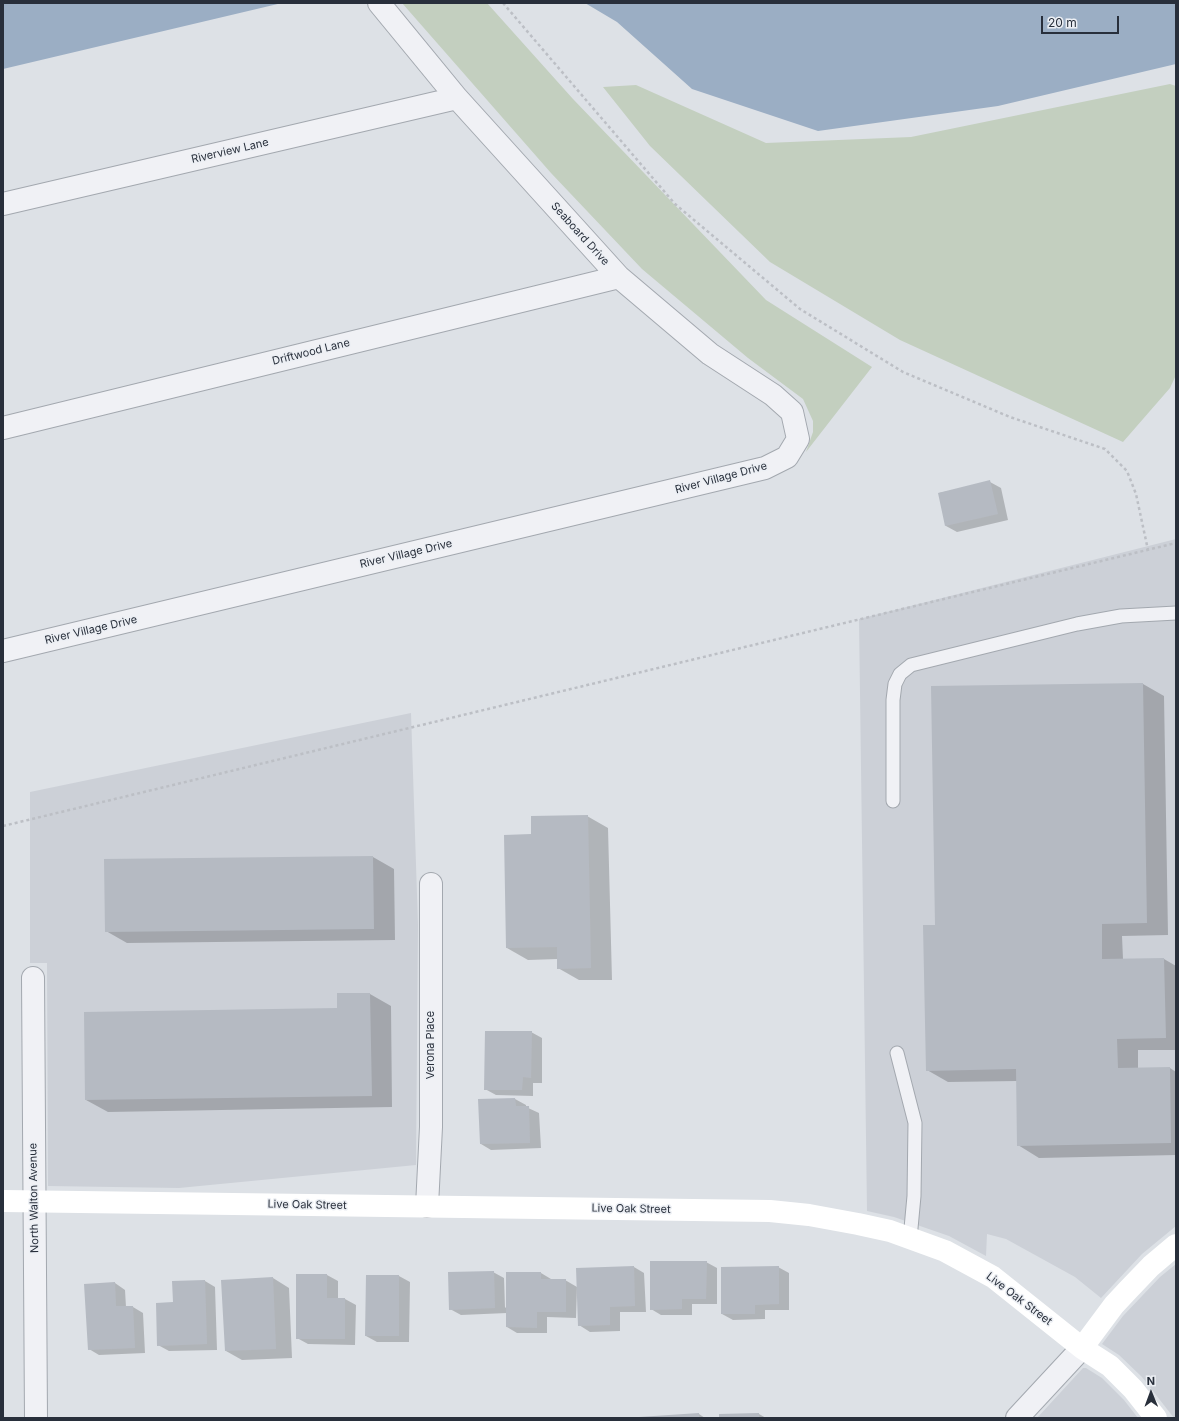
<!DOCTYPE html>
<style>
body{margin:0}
#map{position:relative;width:1179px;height:1421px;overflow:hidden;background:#dde1e6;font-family:Inter,sans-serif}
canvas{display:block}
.frame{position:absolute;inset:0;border:4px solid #282f3b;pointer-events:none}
.north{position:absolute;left:1131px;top:1373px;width:40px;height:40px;-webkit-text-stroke:3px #eceff4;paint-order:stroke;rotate:359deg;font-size:11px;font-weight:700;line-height:16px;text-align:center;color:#282f3b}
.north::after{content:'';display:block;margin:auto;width:14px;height:18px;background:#282f3b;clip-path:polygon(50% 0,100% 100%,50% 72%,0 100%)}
.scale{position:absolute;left:1041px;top:16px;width:78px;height:18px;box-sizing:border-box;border:2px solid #282f3b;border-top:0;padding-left:5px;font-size:12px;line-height:14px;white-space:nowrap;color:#282f3b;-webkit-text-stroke:3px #eceff4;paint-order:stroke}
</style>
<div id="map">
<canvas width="1179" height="1421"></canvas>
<div class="frame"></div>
<div class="north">N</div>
<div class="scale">20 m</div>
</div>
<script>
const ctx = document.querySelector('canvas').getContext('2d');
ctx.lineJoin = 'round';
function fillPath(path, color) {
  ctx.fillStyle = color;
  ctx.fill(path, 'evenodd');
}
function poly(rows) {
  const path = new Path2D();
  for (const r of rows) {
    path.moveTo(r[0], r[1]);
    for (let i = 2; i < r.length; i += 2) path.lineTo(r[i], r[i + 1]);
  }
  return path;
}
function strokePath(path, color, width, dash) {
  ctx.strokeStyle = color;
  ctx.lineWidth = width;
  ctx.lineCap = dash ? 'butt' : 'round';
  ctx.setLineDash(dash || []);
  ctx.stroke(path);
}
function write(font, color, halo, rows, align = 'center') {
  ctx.font = font + ' Inter,sans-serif';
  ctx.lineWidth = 3;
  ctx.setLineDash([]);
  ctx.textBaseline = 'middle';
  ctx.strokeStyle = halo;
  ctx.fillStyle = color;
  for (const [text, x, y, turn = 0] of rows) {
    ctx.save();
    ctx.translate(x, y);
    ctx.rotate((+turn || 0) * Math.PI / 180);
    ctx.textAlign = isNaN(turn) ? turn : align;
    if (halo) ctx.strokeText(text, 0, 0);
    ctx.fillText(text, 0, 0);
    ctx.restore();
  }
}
fillPath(poly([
 [1176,539,1176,1226,1142,1254,1101,1298,1075,1277,1006,1239,987,1234,986,1256,949,1236,894,1217,867,1211,859,619],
 [411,713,418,925,416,1165,179,1188,48,1186,47,963,30,963,30,792],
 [1176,1264,1176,1418,1174,1418,1142,1377,1119,1355,1102,1344,1123,1316,1160,1277],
 [1083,1368,1086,1368,1102,1378,1124,1400,1138,1418,1037,1418]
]), '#ccd0d7');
fillPath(poly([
 [402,3,487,3,573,99,766,300,872,367,806,452,813,432,813,421,803,399,748,358,642,269,551,173],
 [1170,84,1176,86,1176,375,1170,388,1123,442,900,340,770,262,650,146,603,87,636,85,766,143,911,137]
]), '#c3cfbf');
fillPath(poly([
 [3,3,282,3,3,69],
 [585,3,1176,3,1176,64,998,106,818,131,692,89,617,22]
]), '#9baec4');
fillPath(poly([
 [990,482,1001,488,1008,520,957,532,946,526,939,493],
 [1143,684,1164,696,1168,935,1122,936,1123,959,1164,959,1176,966,1176,1050,1138,1050,1138,1069,1170,1068,1176,1072,1176,1155,1039,1158,1018,1145,1017,1081,948,1082,927,1070,936,926],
 [587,816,608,828,612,980,579,980,558,968,558,959,528,960,507,948,532,835],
 [373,857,394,869,395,940,127,943,106,931],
 [370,994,391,1006,392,1107,108,1112,86,1100,338,1009],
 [531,1032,542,1038,542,1083,533,1083,533,1096,496,1095,485,1089],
 [515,1099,526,1105,526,1107,539,1113,541,1148,491,1150,481,1144],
 [706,1262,717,1268,717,1304,692,1304,692,1315,661,1315,651,1309],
 [634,1267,644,1273,646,1312,620,1312,620,1331,590,1332,579,1325],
 [778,1267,789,1273,789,1310,765,1310,765,1319,733,1320,722,1314],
 [493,1272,504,1278,505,1308,541,1273,551,1279,565,1280,577,1287,576,1318,547,1317,547,1333,517,1333,507,1327,507,1313,461,1315,450,1309],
 [297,1275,327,1275,338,1281,338,1299,345,1299,356,1305,355,1345,308,1344,297,1338],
 [367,1276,399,1276,410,1282,409,1342,377,1342,366,1336],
 [273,1278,289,1288,292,1358,242,1360,226,1351],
 [205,1281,215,1287,217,1350,169,1351,158,1345,174,1303],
 [115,1283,125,1290,126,1307,133,1307,143,1313,145,1353,99,1355,89,1349],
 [699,1414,705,1418,640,1418],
 [759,1414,766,1418,720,1418,720,1415]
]), '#0003');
fillPath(poly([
 [990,480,998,514,945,526,938,493],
 [1143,683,1147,923,1102,924,1102,959,1164,958,1166,1038,1117,1039,1118,1068,1170,1067,1171,1143,1017,1146,1016,1069,926,1071,923,925,935,925,931,686],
 [588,815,591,968,557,969,557,947,506,948,504,835,531,834,531,816],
 [373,856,374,929,105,932,104,859],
 [337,993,370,993,372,1096,85,1100,84,1012,337,1008],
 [485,1031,532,1031,531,1078,523,1077,522,1090,484,1090],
 [515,1098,516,1106,529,1106,530,1143,480,1144,478,1099],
 [650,1261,707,1261,706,1299,682,1299,682,1309,650,1310],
 [634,1266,635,1306,610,1307,610,1325,578,1326,576,1268],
 [779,1266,779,1304,755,1305,755,1314,721,1314,721,1267],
 [494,1271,495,1308,449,1310,448,1272],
 [506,1272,541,1272,541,1279,566,1279,566,1312,537,1312,537,1328,506,1327],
 [296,1274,327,1274,327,1298,345,1298,345,1339,296,1339],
 [366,1275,399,1275,399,1336,365,1336],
 [273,1277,276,1349,225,1351,221,1280],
 [205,1280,207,1344,157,1346,156,1303,173,1302,172,1281],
 [115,1282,116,1306,133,1306,135,1348,88,1350,84,1284],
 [699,1413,699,1418,639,1418,639,1417],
 [759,1413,759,1418,719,1418,719,1414]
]), '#b5bac2');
const lane = poly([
 [893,801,893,700,895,684,900,674,911,665,1077,624,1121,616,1176,613],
 [897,1053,915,1123,914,1196,910,1239]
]);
const street = poly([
 [3,204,457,98],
 [3,428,619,277],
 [3,651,765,468,787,457,798,439,792,412,773,395,710,354,619,277,457,98,379,3],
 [33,978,36,1418],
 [427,1206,431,1127,431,884],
 [1017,1418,1082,1348]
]);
strokePath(lane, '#a3a8af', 15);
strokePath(street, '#a3a8af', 24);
strokePath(poly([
 [503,3,675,204,800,309,903,372,1010,417,1105,449,1127,471,1136,494,1148,550],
 [3,826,1176,543]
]), '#bcbfc5', 2.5, [3, 3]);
strokePath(lane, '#f0f1f5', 13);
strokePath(street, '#f0f1f5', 22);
strokePath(poly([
 [3,1201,770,1211,809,1215,858,1224,890,1231,945,1251,993,1277,1082,1348,1110,1366,1133,1389,1156,1418],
 [1082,1348,1114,1305,1128,1290,1151,1266,1176,1245]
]), '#fff', 22);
write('11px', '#282f3b', '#eceff4', [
 ["Riverview Lane",230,151,-13],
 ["Seaboard Drive",580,234,48],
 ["Driftwood Lane",311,352,-14],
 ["River Village Drive",721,478,-15],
 ["River Village Drive",406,554,-13],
 ["River Village Drive",91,630,-13],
 ["Verona Place",431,1045,-90],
 ["North Walton Avenue",34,1198,-91],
 ["Live Oak Street",307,1205,1],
 ["Live Oak Street",631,1209,1],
 ["Live Oak Street",1019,1299,37]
]);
</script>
